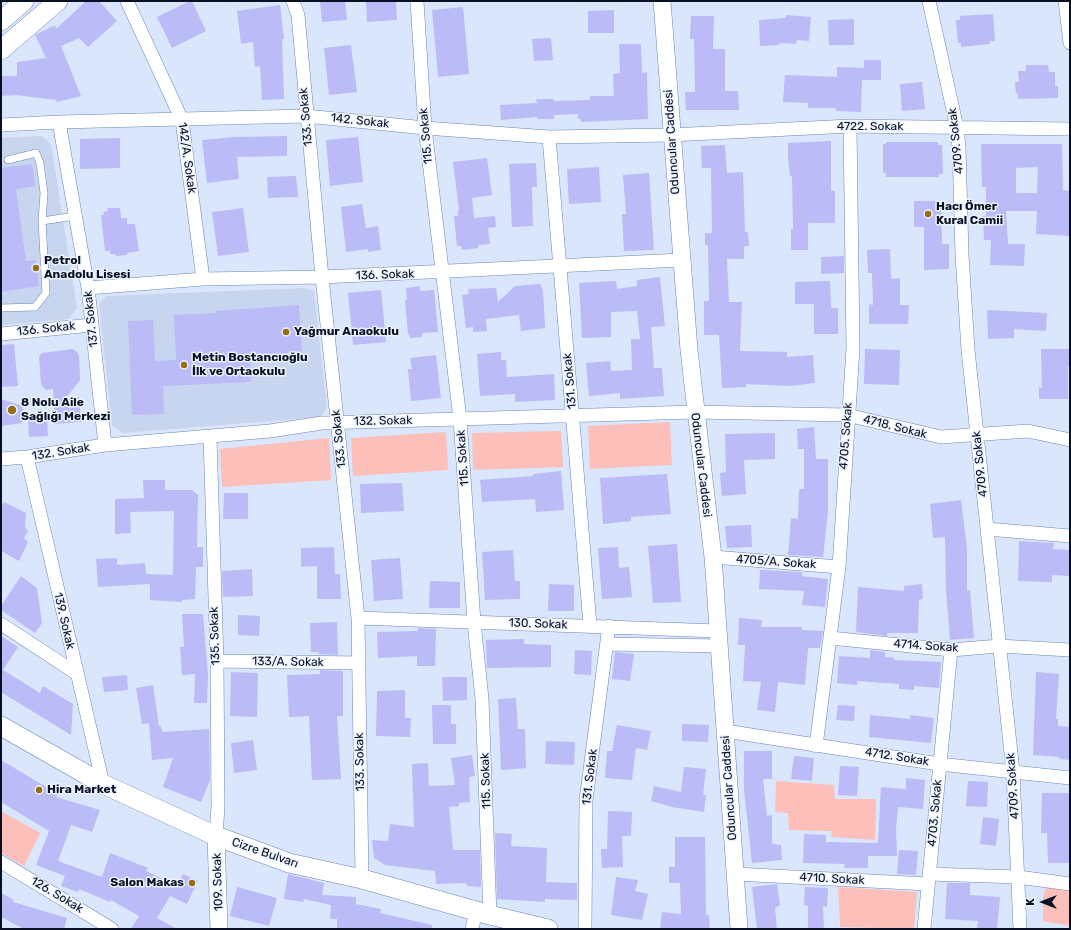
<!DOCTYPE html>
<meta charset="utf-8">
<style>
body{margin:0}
#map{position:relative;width:1071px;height:930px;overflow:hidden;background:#dae6fc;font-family:Rubik,sans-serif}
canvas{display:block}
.frame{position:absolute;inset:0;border:2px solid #081023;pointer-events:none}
.north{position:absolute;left:1023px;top:882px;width:40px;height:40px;-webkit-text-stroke:3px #edf3fe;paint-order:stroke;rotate:270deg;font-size:11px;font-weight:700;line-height:16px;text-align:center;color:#081023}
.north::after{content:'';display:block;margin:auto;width:14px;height:18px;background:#081023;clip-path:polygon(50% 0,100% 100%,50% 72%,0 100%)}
</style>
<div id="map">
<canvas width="1071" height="930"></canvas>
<div class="frame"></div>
<div class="north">K</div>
</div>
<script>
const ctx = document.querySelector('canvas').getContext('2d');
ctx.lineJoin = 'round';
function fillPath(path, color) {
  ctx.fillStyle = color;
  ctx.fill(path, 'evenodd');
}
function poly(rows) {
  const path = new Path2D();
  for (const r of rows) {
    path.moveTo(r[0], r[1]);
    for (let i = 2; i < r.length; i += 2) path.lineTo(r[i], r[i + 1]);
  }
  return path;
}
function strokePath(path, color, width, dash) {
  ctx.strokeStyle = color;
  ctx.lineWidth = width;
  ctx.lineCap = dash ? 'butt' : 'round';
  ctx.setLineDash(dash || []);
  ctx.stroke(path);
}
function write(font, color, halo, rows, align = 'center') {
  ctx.font = font + ' Rubik,sans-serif';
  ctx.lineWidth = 3;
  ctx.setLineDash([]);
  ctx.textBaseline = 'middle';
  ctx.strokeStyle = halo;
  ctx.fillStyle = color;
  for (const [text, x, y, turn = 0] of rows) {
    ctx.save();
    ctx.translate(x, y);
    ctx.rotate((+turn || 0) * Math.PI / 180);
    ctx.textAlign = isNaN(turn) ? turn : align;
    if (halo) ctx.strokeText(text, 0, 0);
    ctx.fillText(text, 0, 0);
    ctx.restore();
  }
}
fillPath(poly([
 [42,136,51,144,77,308,69,319,1,325,1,138],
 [305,288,314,291,327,408,321,417,123,433,112,426,99,304,106,296]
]), '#c8d5ee');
fillPath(poly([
 [670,422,672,465,590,469,588,426],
 [561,431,563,467,473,470,472,433],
 [446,432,448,470,353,476,351,438],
 [329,438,331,480,222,487,220,449],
 [776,781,834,785,835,799,876,799,875,840,832,837,831,831,789,830,788,813,775,812],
 [1,811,40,833,24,866,1,853],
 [1048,886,1070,888,1070,926,1043,921,1043,897,1045,890],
 [838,887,917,892,914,929,840,927]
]), '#fdbfba');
fillPath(poly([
 [86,1,99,1,117,21,88,47,79,38,61,46,81,96,57,102,56,100,16,95,1,96,1,76,17,76,17,62,46,58,35,35,55,25,56,29],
 [190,1,192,1,206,31,172,48,157,17],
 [320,1,345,1,347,20,322,22],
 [366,1,396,1,397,20,367,22],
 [280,5,284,39,282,39,284,99,262,100,260,66,255,67,253,42,241,44,237,11],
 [463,7,469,74,438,77,432,10],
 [614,10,614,33,588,33,588,11],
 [993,14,995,41,990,41,990,44,961,47,961,43,958,43,956,20,960,20,960,16],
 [786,15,811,17,809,41,797,40,796,44,779,43,779,45,760,46,759,20,786,18],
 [691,16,714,16,713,49,725,49,725,91,738,91,739,110,686,110,685,92,695,92,694,39,690,39],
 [854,19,854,45,829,45,828,20],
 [551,38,553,60,534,61,532,39],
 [619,44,641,44,642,73,647,72,648,119,581,122,581,119,578,119,578,114,554,115,554,119,537,119,537,117,501,120,500,105,537,103,536,99,554,99,554,101,590,100,590,96,614,96,613,74,620,73],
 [351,45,357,92,329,95,324,48],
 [864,60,881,60,881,80,862,80,861,112,836,111,836,108,808,108,808,103,783,102,785,75,837,77,837,67,864,68],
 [1026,65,1048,65,1049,72,1055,72,1055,86,1058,86,1058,98,1018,99,1018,93,1016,94,1015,82,1019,82,1018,71,1026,71],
 [922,82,925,109,902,111,900,84],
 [287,136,287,156,237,157,239,179,207,183,202,140,234,137],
 [358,137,363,182,330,186,326,140],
 [120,138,120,168,80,169,80,139],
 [831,141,831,191,835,191,835,223,808,223,808,250,791,250,791,229,793,229,792,176,790,176,788,159,788,143],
 [886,142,938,142,938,145,942,145,943,174,939,174,939,177,886,177,886,173,883,173,883,144,886,144],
 [981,144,1062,144,1063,190,1070,191,1070,236,1036,234,1037,211,1006,211,1008,244,1025,244,1024,266,990,265,991,240,984,240,983,216,986,216,986,187,982,187],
 [1038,167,1037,193,1016,193,1016,168],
 [725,145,727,173,743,172,745,232,748,232,749,246,744,246,744,259,727,259,729,302,742,302,740,351,787,352,787,357,813,355,815,383,791,386,746,384,746,387,722,388,719,335,704,335,704,301,709,301,708,245,705,245,705,233,712,233,711,168,702,168,701,146],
 [487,158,492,195,472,198,474,218,495,216,496,227,488,228,490,244,478,245,478,248,462,250,461,246,457,246,454,216,458,216,458,210,459,210,453,162],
 [536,163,537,187,532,187,533,226,512,227,509,164],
 [32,164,35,186,16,189,26,261,36,260,39,286,1,292,1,168],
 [599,167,601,202,569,204,567,169],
 [649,173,654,250,624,251,622,214,626,214,623,175],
 [296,176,298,197,268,198,267,177],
 [914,201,941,201,942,244,949,244,949,269,924,270,924,227,914,227],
 [362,204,366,228,378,226,381,250,368,252,368,249,346,252,341,207],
 [107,208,120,208,121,218,127,218,127,224,135,224,139,251,127,253,127,255,116,256,115,254,110,254,110,251,105,251,101,215,104,215,103,212,108,211],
 [243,208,249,252,218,256,212,212],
 [890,249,891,279,900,278,900,305,909,305,908,324,869,324,869,304,873,305,872,273,868,273,867,250],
 [844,256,844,273,821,274,821,257],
 [660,277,665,326,651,327,654,368,662,368,664,396,620,399,620,393,589,396,586,363,610,361,611,371,632,370,631,339,640,339,637,311,611,312,611,337,582,338,579,283,616,281,617,289,637,286,637,280],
 [830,281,831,308,838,308,838,334,814,334,814,304,795,304,795,282],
 [540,284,543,291,545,328,521,331,519,315,486,319,487,331,473,332,473,327,466,328,462,295,469,294,468,289,496,288,498,302,515,286],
 [420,286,420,291,434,290,438,332,422,333,422,337,410,338,409,334,408,334,405,300,407,300,406,288],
 [381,290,386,342,353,345,348,293],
 [299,305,302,352,250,355,251,382,163,386,164,414,132,415,128,321,153,320,155,361,176,360,174,315,216,313,216,311],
 [987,310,1047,313,1046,331,1014,329,1014,338,988,339],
 [14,344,18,386,1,387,1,345],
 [72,349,76,351,79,355,80,380,66,398,79,397,81,422,55,424,53,389,46,390,41,385,39,356,42,353],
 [865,349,900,350,899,385,864,384],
 [1041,349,1070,349,1070,366,1068,366,1068,399,1039,399,1039,387,1042,388],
 [501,352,501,360,506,360,507,377,554,374,555,400,515,402,515,394,480,396,477,354],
 [436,355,441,398,411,401,408,369,412,369,410,358],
 [1,399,23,406,22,423,1,426],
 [47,418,48,436,29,437,28,419],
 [814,427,816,459,828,459,828,512,823,557,788,555,791,518,798,519,799,489,804,489,804,449,798,449,797,429],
 [775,433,775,459,744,460,746,494,722,496,720,473,726,472,725,434],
 [561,471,564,510,536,512,535,499,482,502,480,480,533,476,533,474],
 [667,474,671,514,631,517,631,521,603,524,600,478],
 [143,480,165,480,165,490,192,490,198,495,197,547,203,547,203,567,196,567,195,599,182,600,182,602,150,600,150,584,98,587,96,559,117,558,117,565,145,563,146,574,173,575,174,511,130,512,131,533,115,534,115,499,144,498],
 [402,483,404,511,361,513,360,484],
 [224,493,248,493,248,519,223,519],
 [961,500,967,549,967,591,970,590,974,638,950,640,946,591,945,537,933,538,930,504],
 [4,502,26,513,25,527,28,531,24,538,28,542,19,561,1,551,1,508],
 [751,525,752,547,727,548,725,526],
 [1019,541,1054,543,1053,549,1070,550,1070,576,1052,575,1052,582,1018,581],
 [677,544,681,602,653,603,648,546],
 [334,547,335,574,340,574,341,599,317,599,317,566,301,567,301,548],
 [618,547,619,568,629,567,632,597,602,599,598,548],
 [513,550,515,581,520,581,520,599,485,600,482,552],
 [400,558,403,599,374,601,371,560],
 [252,569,253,596,223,597,222,571],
 [760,570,802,572,802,576,828,579,825,607,802,605,804,591,759,589],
 [21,576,37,588,42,623,35,633,1,610,1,606],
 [430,581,460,582,460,608,429,608],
 [549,584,574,585,574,611,548,611],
 [922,584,923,599,919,600,918,633,887,633,887,636,856,632,858,587,904,591,904,586],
 [182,614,203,614,208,675,207,703,194,703,195,674,182,675,180,647,184,647],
 [238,615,260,616,259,636,238,635],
 [739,618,762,620,761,627,802,627,802,630,823,631,820,648,808,648,805,685,778,682,775,712,757,710,761,682,743,681,745,645,738,645],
 [337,622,338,655,319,654,319,652,311,652,310,623],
 [418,628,436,629,435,666,417,666,417,656,378,658,377,632,418,631],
 [1,636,18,647,3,670,40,693,43,686,73,704,71,735,1,692],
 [524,639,524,644,551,645,551,667,487,668,486,640],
 [575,650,592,651,591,675,574,674],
 [870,650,885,652,885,657,894,658,894,660,941,662,939,688,914,686,914,690,899,689,899,684,857,681,857,685,837,683,839,656,870,658],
 [615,652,634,654,630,681,612,679],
 [320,670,343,671,343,716,337,716,341,779,312,780,309,716,289,717,287,675,320,674],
 [231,672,258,673,257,717,230,716],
 [1036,672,1059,674,1056,719,1058,719,1058,726,1070,727,1070,760,1059,759,1060,757,1033,755],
 [127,675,128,690,104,692,102,677],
 [442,677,467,677,467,700,443,701],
 [153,685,159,726,161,726,162,732,209,729,210,780,201,802,163,787,173,758,152,760,149,723,142,724,136,688],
 [405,690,405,718,411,718,410,737,376,736,377,691],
 [516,698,518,729,525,729,526,768,501,770,498,699],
 [432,705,451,705,451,724,456,724,456,744,433,744],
 [838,705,855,706,854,721,836,720],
 [870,715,910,719,910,715,934,718,931,743,869,737],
 [682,724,709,725,708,742,682,741],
 [617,725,651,731,647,750,636,748,632,780,605,778,607,751,612,751],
 [253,740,257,770,234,773,231,743],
 [546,741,575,742,574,765,545,764],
 [744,751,772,751,772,779,763,779,767,816,772,815,772,844,781,845,782,860,752,863,744,790],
 [472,755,475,776,469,777,470,802,459,803,459,806,449,807,453,850,480,850,481,887,468,886,465,883,436,884,435,871,385,865,374,858,372,840,388,841,390,824,414,827,412,764,428,763,429,786,455,785,451,758],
 [794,756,814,758,812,781,791,779],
 [1,760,58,794,56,797,100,810,92,832,71,825,58,861,102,877,110,853,148,868,146,871,177,886,183,874,198,881,187,904,170,896,157,918,177,929,131,929,139,916,111,900,110,902,79,889,78,892,61,886,65,876,36,865,49,831,1,802],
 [840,766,859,767,857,796,838,795],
 [684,767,706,769,703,795,706,795,704,812,672,807,651,801,654,786,681,792],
 [906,778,925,780,923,809,898,807,896,829,897,856,868,856,868,868,844,868,845,864,803,863,804,834,826,835,826,842,878,843,881,787,906,789],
 [968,781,988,782,987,807,966,806],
 [1042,793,1070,793,1070,863,1048,863,1047,833,1041,833],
 [608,811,632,812,631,836,622,836,623,867,602,868,601,849,607,849],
 [983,817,999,819,996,846,980,844],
 [495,833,512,834,511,846,547,848,546,882,577,883,577,900,545,899,545,902,497,899],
 [675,837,705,837,706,915,709,915,710,929,660,929,662,912,681,914,680,883,669,883,669,867,675,867],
 [899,850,918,851,916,875,897,874],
 [288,874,324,883,322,895,356,897,356,904,381,909,380,913,432,925,432,929,337,929,337,919,330,919,331,905,304,899,303,902,284,899],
 [616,877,638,880,635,891,648,894,642,920,611,915],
 [947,883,970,883,970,895,1000,897,997,929,977,929,978,921,945,919],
 [777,884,780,905,775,908,777,929,757,929,752,887],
 [237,887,277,898,269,926,230,916],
 [805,887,828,888,827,907,823,906,824,929,808,929,808,906,804,905],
 [1,893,14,900,13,902,67,918,64,929,24,929,1,917]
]), '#bbbbf7');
const service = poly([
 [42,221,75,216],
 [1,308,35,307,46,293,42,221,44,193,40,163,36,153,8,160]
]);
const minor = poly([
 [127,1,182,120,203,279],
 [293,1,298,15,322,277,358,618,362,879],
 [417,1,425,128,460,419,474,622,482,699,490,915],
 [929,1,957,128,959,147,962,255,968,350,1013,772,1020,929],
 [1065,1,1070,43],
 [59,122,88,288,105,445],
 [1,125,59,122,306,116,425,128,549,137,671,135,850,126,1070,129],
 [549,137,590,625],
 [88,288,203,279,322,277,682,260],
 [1,334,92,325],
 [210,437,217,661,218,807,216,836],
 [27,457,103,784],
 [1,459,27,457,105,445,270,431,322,423,695,412,847,415,941,437,1028,431,1070,440],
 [987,529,1070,536],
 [713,557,839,567],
 [358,618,718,631],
 [1,624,76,673],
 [830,638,951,650,999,646,1070,650],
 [607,644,719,646],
 [217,661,359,663],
 [725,731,939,764,1070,778],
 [816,746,839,567,853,348,850,126],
 [1,862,112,929],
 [735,874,928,884],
 [929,874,1018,877,1070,884],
 [472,929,476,911],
 [585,929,586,800,609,626],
 [924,929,951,650]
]);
const tertiary = poly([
 [662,1,689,350,713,557,739,929],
 [216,836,219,929]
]);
const secondary = poly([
 [1,21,24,1],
 [1,50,58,1],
 [1,726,103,784,216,836,289,863,362,879,490,915,548,929]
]);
strokePath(service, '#6c85b8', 8);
strokePath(minor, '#6c85b8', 14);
strokePath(tertiary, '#6c85b8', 18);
strokePath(secondary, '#6c85b8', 20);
strokePath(service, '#fff', 7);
strokePath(minor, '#fff', 13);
strokePath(tertiary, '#fff', 17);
strokePath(secondary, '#fff', 19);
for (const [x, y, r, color] of [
 [928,214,4,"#926e15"],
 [36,268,4,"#926e15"],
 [286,332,4,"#926e15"],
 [184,365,4,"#926e15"],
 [12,410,5,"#926e15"],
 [39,790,4,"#926e15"],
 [192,883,4,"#926e15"]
]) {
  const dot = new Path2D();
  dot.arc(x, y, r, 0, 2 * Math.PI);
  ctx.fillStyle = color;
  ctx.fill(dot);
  strokePath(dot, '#edf3fe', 1.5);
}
write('12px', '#081023', '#edf3fe', [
 ["133. Sokak",306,117,-95],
 ["142. Sokak",360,121,6],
 ["4722. Sokak",870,127],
 ["115. Sokak",426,136,-95],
 ["4709. Sokak",956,141,-96],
 ["Oduncular Caddesi",672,142,-94],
 ["142/A. Sokak",187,158,82],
 ["136. Sokak",385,275,-2],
 ["137. Sokak",91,319,-96],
 ["136. Sokak",46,329,-6],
 ["131. Sokak",570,381,-95],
 ["132. Sokak",383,421,-1],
 ["4718. Sokak",895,427,14],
 ["4705. Sokak",846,436,-86],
 ["133. Sokak",339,439,-96],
 ["132. Sokak",61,452,-9],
 ["115. Sokak",463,458,-94],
 ["4709. Sokak",980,464,-96],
 ["Oduncular Caddesi",701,465,83],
 ["4705/A. Sokak",776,562,4],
 ["139. Sokak",64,621,77],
 ["130. Sokak",538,624,2],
 ["135. Sokak",215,636,-92],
 ["4714. Sokak",926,646,4],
 ["133/A. Sokak",288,662,1],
 ["4712. Sokak",897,757,9],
 ["133. Sokak",360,762,-91],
 ["131. Sokak",590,777,-83],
 ["115. Sokak",486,781,-92],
 ["4709. Sokak",1013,786,-94],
 ["Oduncular Caddesi",729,788,-94],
 ["4703. Sokak",935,813,-85],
 ["Cizre Bulvarı",265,853,19],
 ["4710. Sokak",832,879,3],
 ["109. Sokak",218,882,-92],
 ["126. Sokak",57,895,31]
]);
write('bold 12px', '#081023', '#edf3fe', [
 ["Hacı Ömer",936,207],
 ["Kural Camii",936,221],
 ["Petrol",44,261],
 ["Anadolu Lisesi",44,275],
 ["Yağmur Anaokulu",294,332],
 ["Metin Bostancıoğlu",192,358],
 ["İlk ve Ortaokulu",192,372],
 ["8 Nolu Aile",21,403],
 ["Sağlığı Merkezi",21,417],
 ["Hira Market",47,790],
 ["Salon Makas",184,883,"right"]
], 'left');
</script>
